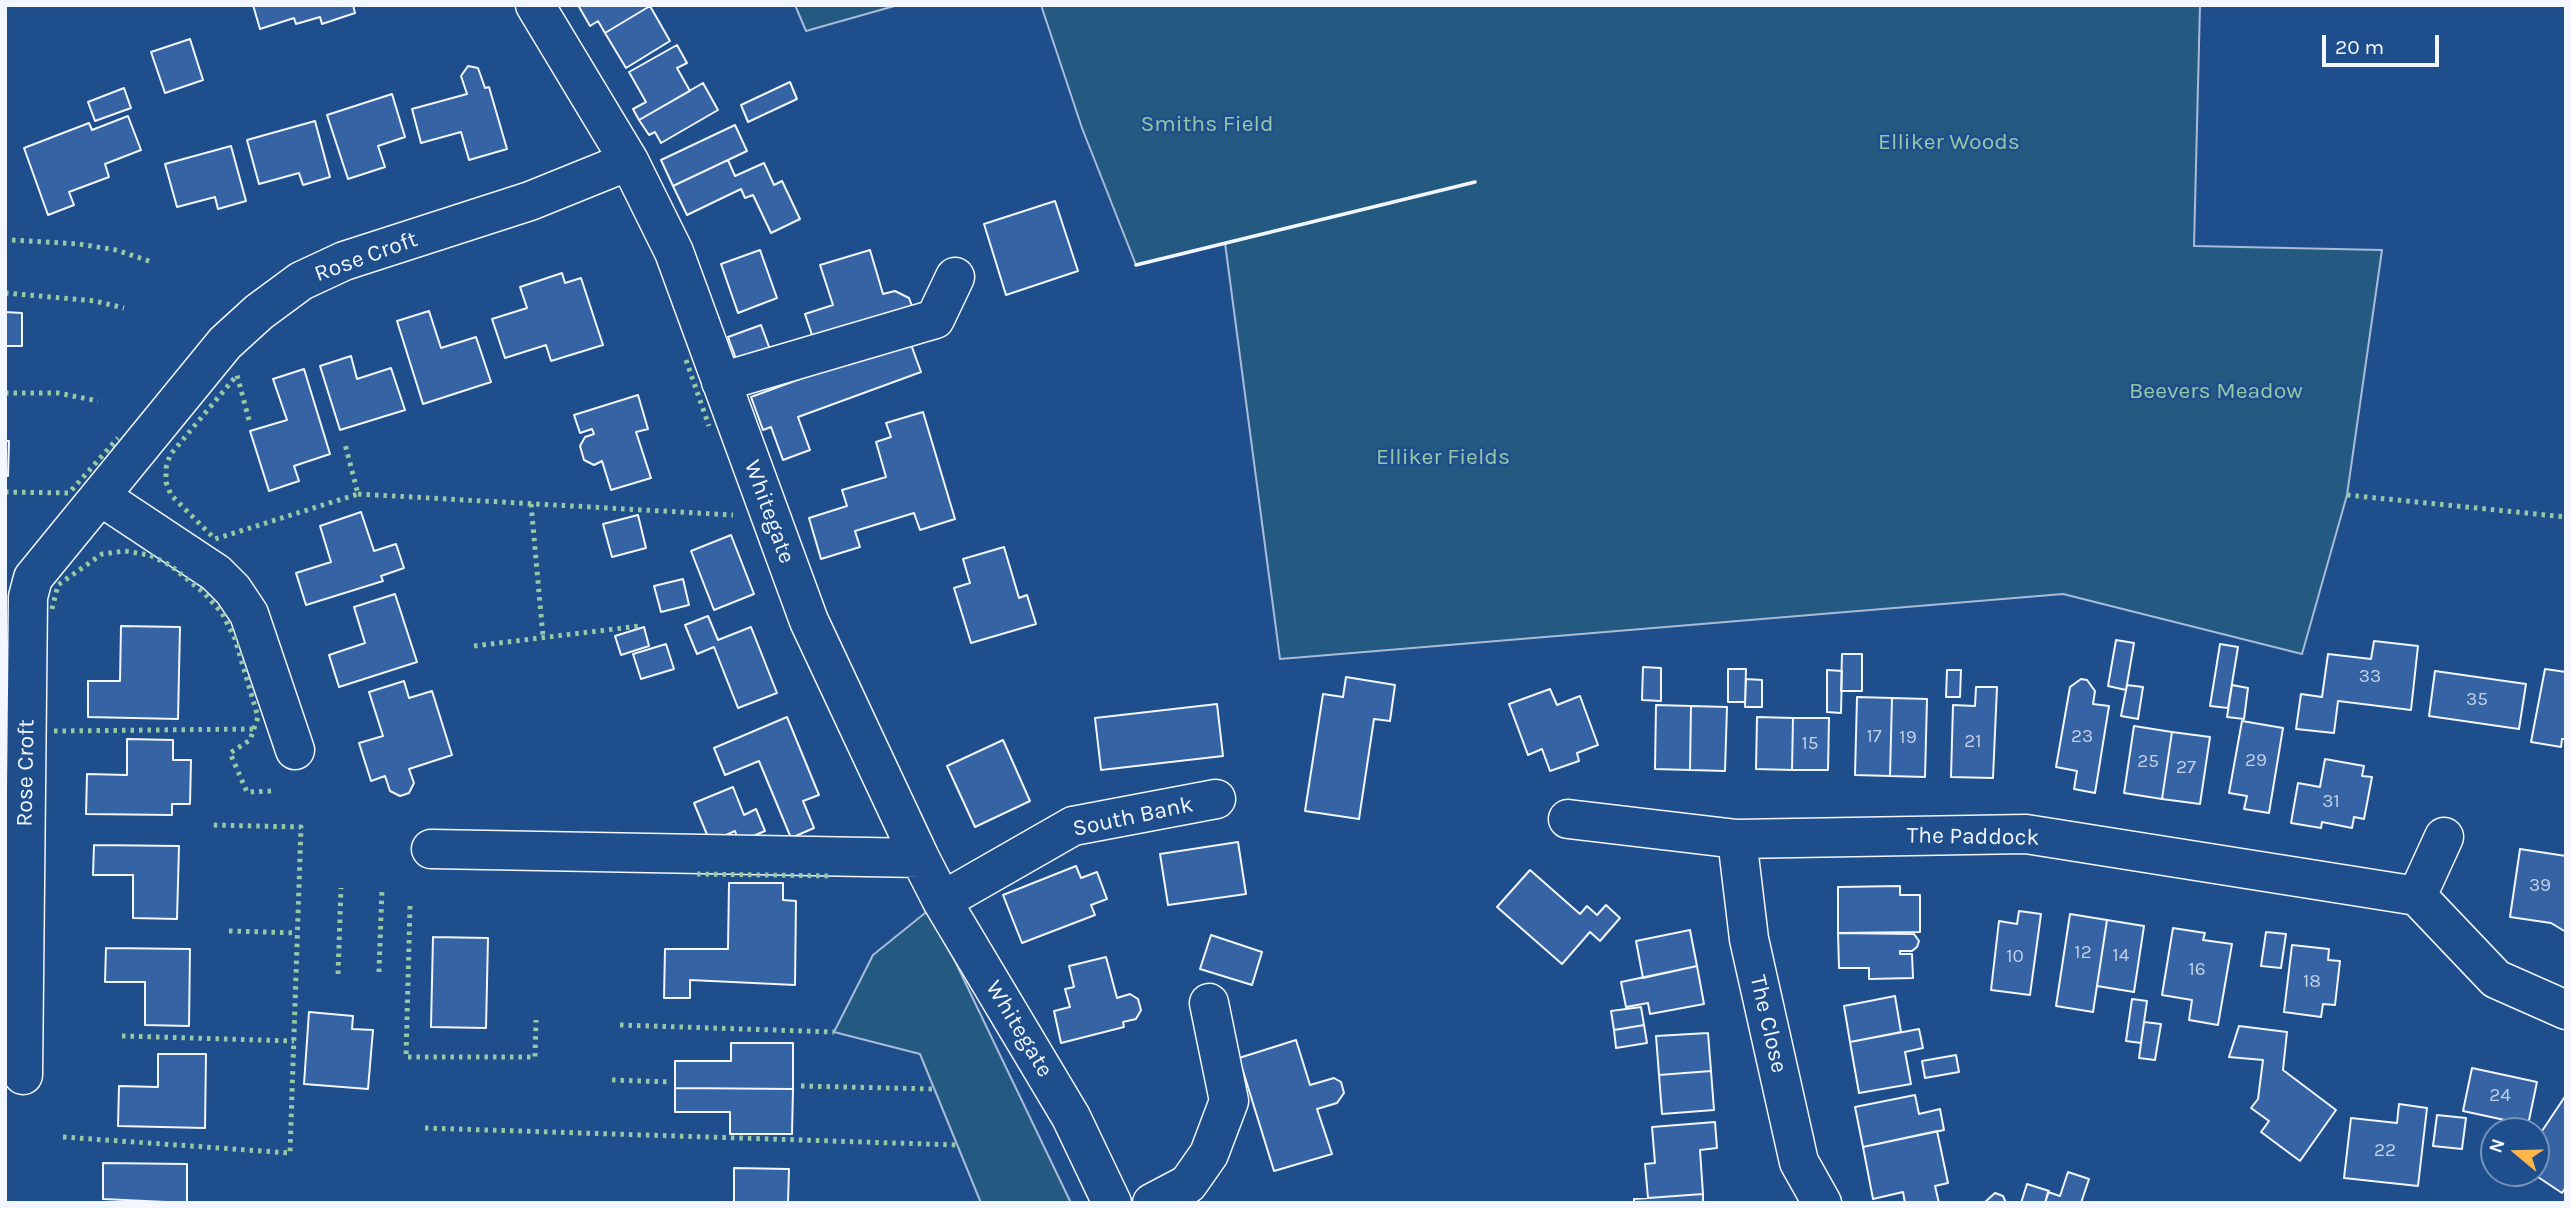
<!DOCTYPE html>
<style>
body{margin:0}
#map{position:relative;width:2571px;height:1208px;overflow:hidden;background:#1f4e8c;font-family:Karla,sans-serif}
canvas{display:block}
.frame{position:absolute;inset:0;border:7px solid #f2f6ff;pointer-events:none}
.north{position:absolute;left:2480px;top:1117px;width:70px;height:70px;box-sizing:border-box;background:#1f4e8c;border:2px solid #7391ba;border-radius:50%;rotate:289deg;font-size:19px;font-weight:700;line-height:28px;text-align:center;color:#f2f6ff}
.north::after{content:'';display:block;margin:auto;width:24px;height:32px;background:#ffb74d;clip-path:polygon(50% 0,100% 100%,50% 72%,0 100%)}
.scale{position:absolute;left:2322px;top:35px;width:117px;height:32px;box-sizing:border-box;border:4px solid #f2f6ff;border-top:0;padding-left:9px;font-size:21px;line-height:24px;white-space:nowrap;color:#f2f6ff;-webkit-text-stroke:5px #1f4e8c;paint-order:stroke}
</style>
<div id="map">
<canvas width="2571" height="1208"></canvas>
<div class="frame"></div>
<div class="north">N</div>
<div class="scale">20 m</div>
</div>
<script>
const ctx = document.querySelector('canvas').getContext('2d');
ctx.lineJoin = 'round';
function fillPath(path, color) {
  ctx.fillStyle = color;
  ctx.fill(path, 'evenodd');
}
function poly(rows) {
  const path = new Path2D();
  for (const r of rows) {
    path.moveTo(r[0], r[1]);
    for (let i = 2; i < r.length; i += 2) path.lineTo(r[i], r[i + 1]);
  }
  return path;
}
function strokePath(path, color, width, dash) {
  ctx.strokeStyle = color;
  ctx.lineWidth = width;
  ctx.lineCap = dash ? 'butt' : 'round';
  ctx.setLineDash(dash || []);
  ctx.stroke(path);
}
function write(font, color, halo, rows, align = 'center') {
  ctx.font = font + ' Karla,sans-serif';
  ctx.lineWidth = 5;
  ctx.setLineDash([]);
  ctx.textBaseline = 'middle';
  ctx.strokeStyle = halo;
  ctx.fillStyle = color;
  for (const [text, x, y, turn = 0] of rows) {
    ctx.save();
    ctx.translate(x, y);
    ctx.rotate((+turn || 0) * Math.PI / 180);
    ctx.textAlign = isNaN(turn) ? turn : align;
    if (halo) ctx.strokeText(text, 0, 0);
    ctx.fillText(text, 0, 0);
    ctx.restore();
  }
}
const green = poly([
 [795,5,898,5,806,31,795,5],
 [1041,5,2200,5,2194,246,2382,250,2347,495,2302,654,2063,594,1280,659,1225,243,1136,265,1082,128,1041,5],
 [930,909,1071,1203,981,1203,920,1054,834,1032,873,955,930,909]
]);
fillPath(green, '#245a82');
strokePath(green, '#a8bbd7', 2);
const building = poly([
 [253,5,353,5,355,13,322,24,320,17,296,24,294,18,260,29,253,5],
 [578,5,649,5,650,6,605,33,598,21,590,26,578,5],
 [650,6,670,41,626,68,605,33,650,6],
 [190,39,203,80,165,93,151,52,190,39],
 [677,45,687,63,677,68,690,91,639,120,633,109,646,102,629,72,677,45],
 [468,66,478,68,485,88,489,87,507,149,469,160,461,132,421,143,412,109,467,94,461,76,468,66],
 [790,82,797,99,748,122,741,105,790,82],
 [703,83,718,110,661,143,655,132,649,135,639,120,703,83],
 [124,88,131,108,95,121,88,102,124,88],
 [392,94,405,137,378,146,385,167,348,179,327,115,392,94],
 [128,116,141,150,105,164,109,177,69,192,74,205,48,215,24,148,89,123,92,130,128,116],
 [315,121,330,177,303,185,299,173,259,184,247,140,315,121],
 [735,125,747,151,673,186,661,160,735,125],
 [231,146,246,201,218,209,215,197,177,207,165,164,231,146],
 [728,160,735,176,764,163,774,185,782,181,800,219,771,233,753,195,745,198,741,189,687,215,673,186,728,160],
 [1055,201,1078,271,1006,295,984,224,1055,201],
 [760,250,777,298,738,313,721,264,760,250],
 [870,250,883,294,895,291,909,298,912,306,813,338,805,314,833,305,820,265,870,250],
 [562,273,565,283,581,278,603,345,551,361,546,345,505,358,492,319,527,308,520,287,562,273],
 [429,311,441,348,476,337,491,382,423,404,397,321,429,311],
 [5,312,22,313,22,346,5,346,5,312],
 [761,325,772,355,739,367,728,337,761,325],
 [909,339,921,372,798,417,810,450,783,460,771,427,763,430,751,397,909,339],
 [351,356,357,379,391,368,405,410,340,430,320,366,351,356],
 [304,369,330,454,294,466,299,481,269,491,250,431,287,420,273,379,304,369],
 [638,395,648,429,636,432,651,478,611,490,602,461,594,465,584,460,580,446,585,437,594,434,592,429,580,433,574,415,638,395],
 [923,412,955,519,920,530,914,513,855,531,860,547,821,559,809,518,847,506,842,490,886,477,876,442,891,437,886,423,923,412],
 [5,441,9,441,8,476,5,476,5,441],
 [361,512,374,551,396,544,404,568,381,576,383,581,306,605,296,573,331,562,320,526,361,512],
 [638,515,646,548,612,557,603,524,638,515],
 [731,535,754,594,714,610,691,551,731,535],
 [1004,547,1019,598,1027,595,1036,624,971,643,954,588,970,583,963,559,1004,547],
 [683,579,689,605,661,612,654,586,683,579],
 [395,594,417,662,339,687,329,655,365,643,354,607,395,594],
 [708,616,718,640,751,627,777,693,738,708,714,647,697,654,685,625,708,616],
 [121,626,180,627,178,719,88,717,88,681,120,681,121,626],
 [644,627,649,646,621,655,615,636,644,627],
 [2116,640,2134,643,2126,690,2108,686,2116,640],
 [2374,641,2418,646,2411,710,2338,701,2334,733,2296,729,2301,694,2322,697,2328,654,2371,659,2374,641],
 [666,644,674,669,641,679,633,654,666,644],
 [2220,644,2238,647,2228,708,2210,706,2220,644],
 [1842,654,1862,654,1862,691,1841,691,1842,654],
 [1643,667,1661,668,1661,701,1642,700,1643,667],
 [1728,669,1746,669,1745,702,1728,702,1728,669],
 [2545,669,2566,672,2566,739,2562,739,2561,747,2531,742,2545,669],
 [1827,670,1842,671,1841,713,1827,712,1827,670],
 [1947,670,1961,670,1960,697,1946,697,1947,670],
 [2435,671,2526,684,2519,729,2429,716,2435,671],
 [1346,677,1395,685,1390,721,1374,719,1359,819,1305,811,1323,694,1343,697,1346,677],
 [1746,679,1762,680,1762,707,1745,707,1746,679],
 [2081,679,2087,680,2095,691,2093,704,2109,706,2095,793,2074,789,2077,771,2056,767,2070,687,2081,679],
 [404,681,409,698,432,691,452,755,409,769,414,783,409,793,400,796,390,791,385,776,371,781,359,743,383,736,369,692,404,681],
 [2127,685,2143,687,2138,719,2121,716,2127,685],
 [2232,685,2248,688,2244,719,2227,717,2232,685],
 [1976,687,1997,687,1993,778,1951,777,1953,705,1975,706,1976,687],
 [1550,689,1557,705,1580,696,1598,745,1577,753,1579,761,1550,771,1542,749,1528,755,1509,704,1550,689],
 [1857,697,1892,698,1890,776,1855,775,1857,697],
 [1892,698,1927,699,1925,777,1890,776,1892,698],
 [1217,704,1223,756,1101,770,1095,718,1217,704],
 [1656,705,1691,706,1690,770,1655,769,1656,705],
 [1691,706,1727,707,1725,771,1690,770,1691,706],
 [787,717,819,795,803,801,814,828,791,838,759,761,725,775,714,748,787,717],
 [1757,717,1793,718,1792,770,1756,769,1757,717],
 [1793,718,1829,718,1828,770,1792,770,1793,718],
 [2242,721,2283,728,2269,813,2244,809,2247,796,2229,793,2242,721],
 [2134,726,2172,732,2162,799,2124,793,2134,726],
 [2172,732,2210,737,2200,804,2162,799,2172,732],
 [127,739,173,740,173,760,191,760,190,804,172,804,172,815,86,814,87,774,127,775,127,739],
 [1003,740,1030,801,975,827,947,766,1003,740],
 [2325,759,2364,766,2362,776,2372,777,2364,819,2354,817,2352,828,2322,822,2321,828,2291,823,2298,783,2320,787,2325,759],
 [733,787,744,815,756,809,765,831,739,842,735,831,710,842,694,803,733,787],
 [1238,842,1246,894,1168,905,1160,854,1238,842],
 [94,845,179,846,177,919,133,918,133,875,93,875,94,845],
 [2520,849,2566,856,2566,932,2551,923,2510,917,2520,849],
 [1076,866,1081,878,1097,872,1107,899,1091,905,1095,915,1022,943,1003,895,1076,866],
 [1530,870,1580,914,1587,906,1597,915,1606,905,1620,918,1600,941,1590,932,1562,964,1497,907,1530,870],
 [729,883,783,883,783,900,796,901,795,985,690,980,690,998,664,998,665,949,728,949,729,883],
 [1900,886,1900,895,1920,895,1920,932,1838,933,1838,887,1900,886],
 [2019,911,2041,914,2030,995,1991,990,1999,921,2017,924,2019,911],
 [2070,914,2107,920,2093,1012,2056,1006,2070,914],
 [2107,920,2144,926,2134,992,2097,986,2107,920],
 [2173,928,2205,933,2203,940,2232,944,2218,1025,2189,1020,2192,1000,2162,995,2173,928],
 [1690,930,1697,966,1643,978,1636,941,1690,930],
 [2266,932,2286,934,2281,968,2261,966,2266,932],
 [1838,933,1914,934,1919,941,1917,947,1912,951,1900,951,1900,954,1912,954,1913,978,1869,979,1869,968,1839,968,1838,933],
 [1211,935,1262,952,1252,985,1200,969,1211,935],
 [433,937,488,938,486,1028,431,1027,433,937],
 [2292,945,2329,949,2328,960,2340,961,2335,1005,2323,1004,2321,1017,2284,1012,2292,945],
 [106,948,190,949,189,1026,145,1025,145,982,105,982,106,948],
 [1106,957,1117,998,1130,994,1138,999,1141,1010,1136,1019,1123,1022,1124,1027,1061,1043,1054,1011,1070,1007,1065,989,1074,987,1069,966,1106,957],
 [1697,966,1704,1004,1650,1014,1648,1003,1626,1007,1621,982,1697,966],
 [1895,996,1901,1032,1850,1042,1844,1006,1895,996],
 [2132,999,2147,1001,2141,1043,2126,1041,2132,999],
 [1641,1007,1644,1025,1614,1030,1611,1011,1641,1007],
 [309,1012,353,1016,352,1029,373,1030,368,1089,304,1084,309,1012],
 [2144,1022,2161,1024,2155,1060,2139,1058,2144,1022],
 [1644,1025,1647,1043,1616,1048,1614,1030,1644,1025],
 [2239,1026,2287,1032,2283,1070,2336,1110,2300,1161,2261,1132,2269,1121,2251,1108,2258,1099,2263,1060,2229,1057,2239,1026],
 [1919,1029,1923,1048,1905,1052,1911,1084,1859,1093,1850,1042,1919,1029],
 [1708,1033,1711,1071,1659,1075,1656,1036,1708,1033],
 [1296,1040,1310,1085,1334,1078,1341,1082,1344,1093,1337,1103,1317,1109,1332,1154,1274,1171,1239,1058,1296,1040],
 [731,1043,793,1043,793,1089,675,1088,675,1061,731,1061,731,1043],
 [158,1054,206,1054,205,1128,118,1126,119,1086,158,1087,158,1054],
 [1956,1055,1959,1072,1925,1078,1922,1061,1956,1055],
 [2472,1068,2537,1082,2528,1125,2463,1111,2472,1068],
 [1711,1071,1714,1110,1662,1114,1659,1075,1711,1071],
 [675,1088,793,1089,792,1134,730,1134,730,1112,675,1112,675,1088],
 [1915,1095,1919,1114,1940,1109,1944,1130,1863,1147,1855,1107,1915,1095],
 [2566,1095,2566,1187,2562,1193,2532,1173,2536,1173,2538,1156,2536,1140,2566,1095],
 [2399,1104,2427,1108,2418,1186,2344,1178,2351,1118,2397,1123,2399,1104],
 [2437,1115,2466,1118,2462,1149,2433,1146,2437,1115],
 [1715,1122,1717,1148,1700,1150,1703,1194,1648,1198,1645,1164,1655,1163,1652,1127,1715,1122],
 [1937,1131,1948,1183,1935,1186,1939,1203,1905,1203,1903,1192,1873,1199,1863,1147,1937,1131],
 [103,1163,187,1164,187,1203,103,1199,103,1163],
 [734,1168,789,1169,788,1203,734,1203,734,1168],
 [2068,1172,2089,1179,2081,1203,2045,1203,2048,1192,2060,1196,2068,1172],
 [2027,1184,2049,1191,2045,1203,2021,1203,2027,1184],
 [1995,1193,2003,1196,2006,1203,1984,1203,1995,1193],
 [1703,1194,1703,1203,1634,1203,1634,1199,1703,1194]
]);
fillPath(building, '#3563a3');
strokePath(building, '#f2f6ff', 2);
const minor = poly([
 [535,5,629,161,674,252,809,621,920,858,942,901,1071,1117,1112,1203],
 [721,382,935,319,955,277],
 [100,496,216,573,233,590,249,614,295,750],
 [1568,819,1737,839,2026,834,2417,896,2496,979,2566,1010],
 [1737,839,1749,939,1799,1162,1822,1203],
 [431,849,920,858],
 [2417,896,2444,837],
 [942,901,1073,826,1216,799],
 [23,1075,28,597,33,578,225,343,259,312,301,281,344,261,530,201,629,161],
 [1152,1203,1188,1184,1209,1154,1229,1101,1209,1003]
]);
strokePath(minor, '#f2f6ff', 41);
strokePath(minor, '#1f4e8c', 38);
strokePath(poly([
 [12,240,79,244,116,250,152,262],
 [5,293,95,301,124,308],
 [686,360,709,426],
 [5,393,58,393,98,401],
 [249,420,237,375,170,455,166,468,166,482,171,495,215,539,358,494,345,444],
 [5,492,69,493,118,438],
 [358,494,733,515],
 [2347,495,2566,517],
 [531,504,543,637],
 [52,609,58,585,102,554,125,551,149,555,170,565,204,593,222,613,235,639,258,717,250,740,230,753,247,792,274,791],
 [474,646,639,626],
 [54,731,256,729],
 [697,874,833,876],
 [410,906,406,1057,535,1057,536,1020],
 [229,931,297,933],
 [379,972,382,888],
 [338,974,341,888],
 [620,1025,834,1032],
 [122,1036,294,1041],
 [612,1080,671,1082],
 [801,1086,934,1089],
 [425,1128,957,1145],
 [63,1137,290,1153,301,827,209,825]
]), '#97c8a6', 5, [3.5, 5]);
strokePath(poly([
 [1136,265,1475,182]
]), '#f2f6ff', 3.5);
write('19px', '#c3d1e8', null, [
 ["33",2370,677],
 ["35",2477,700],
 ["17",1874,737],
 ["23",2082,737],
 ["19",1908,738],
 ["21",1973,742],
 ["15",1810,744],
 ["29",2256,761],
 ["25",2148,762],
 ["27",2186,768],
 ["31",2331,802],
 ["39",2540,886],
 ["12",2083,953],
 ["14",2121,956],
 ["10",2015,957],
 ["16",2197,970],
 ["18",2312,982],
 ["24",2500,1096],
 ["22",2385,1151]
]);
write('23px', '#97c8a6', '#1f4e8c', [
 ["Smiths Field",1207,124],
 ["Elliker Woods",1949,142],
 ["Beevers Meadow",2216,391],
 ["Elliker Fields",1443,457]
]);
write('23px', '#f2f6ff', '#1f4e8c', [
 ["Rose Croft",366,257,-20],
 ["Whitegate",769,512,70],
 ["Rose Croft",26,773,-89],
 ["South Bank",1133,817,-12],
 ["The Paddock",1973,837,1],
 ["The Close",1768,1024,77],
 ["Whitegate",1019,1029,59]
]);
</script>
